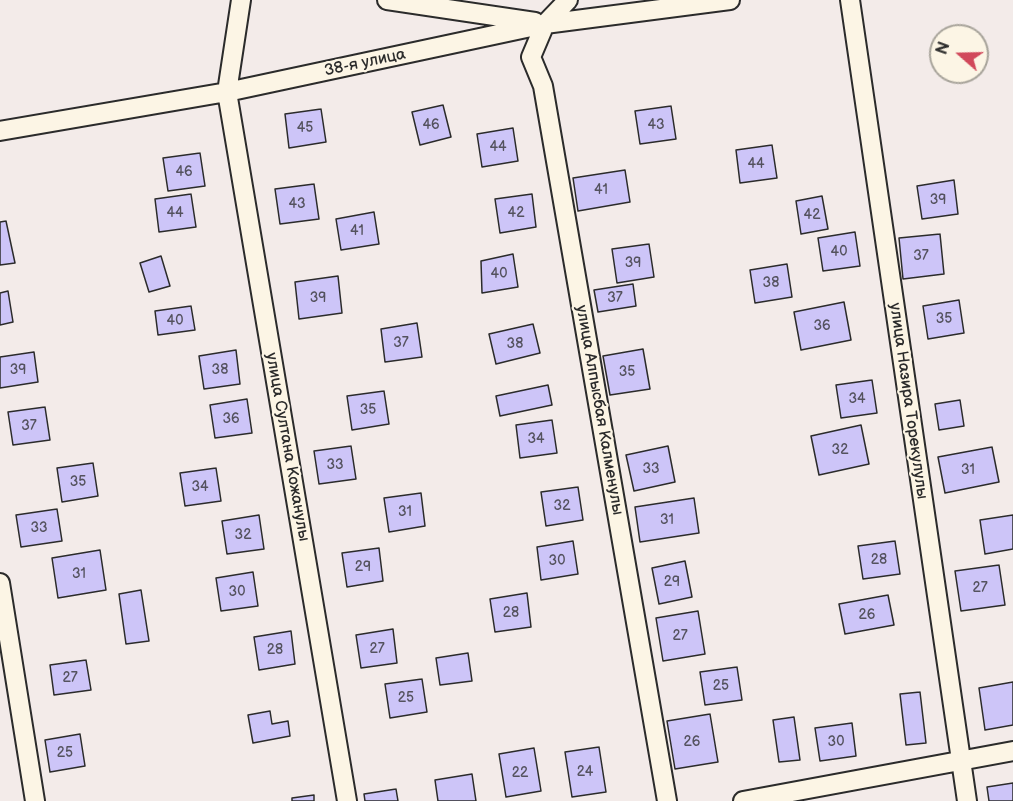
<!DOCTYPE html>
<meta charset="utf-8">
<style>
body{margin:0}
#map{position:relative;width:1013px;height:801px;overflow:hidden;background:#f3ebe9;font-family:"Balsamiq Sans",sans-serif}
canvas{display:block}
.north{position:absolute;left:929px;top:24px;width:60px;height:60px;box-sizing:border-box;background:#fcf5e5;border:2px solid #a8a49b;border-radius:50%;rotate:290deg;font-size:16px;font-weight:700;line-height:24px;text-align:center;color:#2b2b2b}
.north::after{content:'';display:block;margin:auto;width:21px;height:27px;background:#d1495b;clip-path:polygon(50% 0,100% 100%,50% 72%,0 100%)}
</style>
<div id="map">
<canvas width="1013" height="801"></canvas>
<div class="north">N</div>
</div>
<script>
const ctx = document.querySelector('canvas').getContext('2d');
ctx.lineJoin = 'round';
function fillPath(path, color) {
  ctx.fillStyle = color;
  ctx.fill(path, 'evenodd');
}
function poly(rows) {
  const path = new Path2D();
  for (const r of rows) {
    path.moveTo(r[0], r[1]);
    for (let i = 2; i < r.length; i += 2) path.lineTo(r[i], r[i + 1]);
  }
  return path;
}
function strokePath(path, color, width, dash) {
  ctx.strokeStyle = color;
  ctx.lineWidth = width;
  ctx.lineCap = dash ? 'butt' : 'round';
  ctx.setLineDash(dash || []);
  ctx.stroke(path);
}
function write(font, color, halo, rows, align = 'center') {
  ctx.font = font + ' "Balsamiq Sans",sans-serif';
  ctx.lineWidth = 4.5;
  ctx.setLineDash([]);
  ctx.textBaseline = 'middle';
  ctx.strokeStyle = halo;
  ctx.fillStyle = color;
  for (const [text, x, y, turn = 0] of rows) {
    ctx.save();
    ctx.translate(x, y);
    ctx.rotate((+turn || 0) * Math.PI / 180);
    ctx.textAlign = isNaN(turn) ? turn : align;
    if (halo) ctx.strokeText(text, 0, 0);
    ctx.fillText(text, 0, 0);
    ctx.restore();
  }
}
const building = poly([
 [443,105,451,137,420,145,412,112,443,105],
 [671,106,676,139,640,144,635,111,671,106],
 [321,109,326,142,289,148,285,114,321,109],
 [513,128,518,161,482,167,477,134,513,128],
 [772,145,777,178,740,183,736,150,772,145],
 [200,153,205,186,168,191,163,158,200,153],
 [625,170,630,202,578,211,573,178,625,170],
 [954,180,958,214,922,219,917,186,954,180],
 [314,184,319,219,280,224,275,189,314,184],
 [191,194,196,227,159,232,155,199,191,194],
 [532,194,536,227,500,233,495,199,532,194],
 [822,196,828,229,801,234,796,201,822,196],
 [374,212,379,244,341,250,336,219,374,212],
 [6,221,15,263,0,265,0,222,6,221],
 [855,232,860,266,823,271,818,238,855,232],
 [940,234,944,274,903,279,899,238,940,234],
 [649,244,654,277,617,283,612,249,649,244],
 [513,254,518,287,482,293,481,261,513,254],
 [161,256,170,286,149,292,140,263,161,256],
 [787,264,792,297,755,303,750,270,787,264],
 [338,276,342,313,299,319,295,282,338,276],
 [633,284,636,306,598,312,594,290,633,284],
 [8,291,13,322,0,325,0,293,8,291],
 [959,300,964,333,928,339,923,306,959,300],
 [844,302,851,340,801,350,794,312,844,302],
 [191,306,195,330,158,335,155,311,191,306],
 [417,323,422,357,385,362,381,329,417,323],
 [533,324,540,353,496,364,489,334,533,324],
 [643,349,650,389,610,395,603,356,643,349],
 [236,350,240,384,204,389,199,356,236,350],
 [34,352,38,382,0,388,0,357,34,352],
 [872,380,877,413,841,418,836,385,872,380],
 [548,385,552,405,500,416,496,396,548,385],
 [384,391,389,424,352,430,347,396,384,391],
 [247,399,252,433,215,438,210,405,247,399],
 [960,400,964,426,939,430,935,404,960,400],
 [45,407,50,440,13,445,8,412,45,407],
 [552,420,557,453,520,458,516,425,552,420],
 [861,425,869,464,819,475,811,436,861,425],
 [351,446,356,479,319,484,314,451,351,446],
 [668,446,675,482,634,491,626,455,668,446],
 [992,447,999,482,945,493,938,457,992,447],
 [93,463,98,496,62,502,57,468,93,463],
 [216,468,221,501,185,506,180,473,216,468],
 [578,487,583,520,546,526,541,492,578,487],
 [421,493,425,526,389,532,384,498,421,493],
 [694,498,699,533,640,542,635,507,694,498],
 [57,509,62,541,21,547,16,515,57,509],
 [259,515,264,549,227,554,222,521,259,515],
 [1013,515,1013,549,985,554,980,520,1013,515],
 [573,541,578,574,541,580,537,547,573,541],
 [895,541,900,574,863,579,858,546,895,541],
 [379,548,383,581,347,587,342,553,379,548],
 [100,550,106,590,58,598,52,558,100,550],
 [685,561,692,597,659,604,652,568,685,561],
 [999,565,1005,605,961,611,955,571,999,565],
 [253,572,258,606,221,611,216,578,253,572],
 [141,590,149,641,126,644,119,594,141,590],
 [527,593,531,627,495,632,490,599,527,593],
 [888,595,894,625,845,634,839,604,888,595],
 [698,611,705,654,663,661,656,618,698,611],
 [393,629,397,663,361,668,356,635,393,629],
 [291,631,295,664,259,670,254,637,291,631],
 [468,653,472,681,440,685,436,658,468,653],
 [86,660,91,690,54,695,50,665,86,660],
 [737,667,742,700,705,705,700,672,737,667],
 [422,679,427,712,390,718,385,684,422,679],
 [1013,682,1013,725,985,730,979,688,1013,682],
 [920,692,926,743,906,745,900,694,920,692],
 [270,711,272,724,288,721,290,736,253,743,248,715,270,711],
 [710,714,718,762,675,769,667,721,710,714],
 [794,717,800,760,779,762,773,720,794,717],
 [852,723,856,756,820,761,815,728,852,723],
 [80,734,85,766,50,772,45,740,80,734],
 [599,747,606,792,572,797,565,752,599,747],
 [534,748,541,791,506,797,499,754,534,748],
 [472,774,476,801,438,801,435,780,472,774],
 [1013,783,1013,801,989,801,987,787,1013,783],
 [396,789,398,801,365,801,364,794,396,789],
 [314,795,314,801,292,801,292,798,314,795]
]);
fillPath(building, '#cdc5f8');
strokePath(building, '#2b2b2b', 1.5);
const minor = poly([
 [241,0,227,92,347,801],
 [387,0,535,22],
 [568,0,545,24,531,57,543,86,667,801],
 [850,0,967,801],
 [0,131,227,92,545,24,730,0],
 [0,583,35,801],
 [743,801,1013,751]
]);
strokePath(minor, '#2b2b2b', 22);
strokePath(minor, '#fcf5e5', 18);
write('14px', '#54525e', null, [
 ["46",431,125],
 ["43",656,125],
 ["45",305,128],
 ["44",498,147],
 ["44",756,164],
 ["46",184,172],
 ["41",601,190],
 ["39",938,200],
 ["43",297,204],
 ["44",175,213],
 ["42",516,213],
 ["42",812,215],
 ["41",357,231],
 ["40",839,252],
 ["37",921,256],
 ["39",633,263],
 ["40",499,274],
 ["38",771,283],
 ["39",318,298],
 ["37",615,298],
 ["35",944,319],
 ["40",175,321],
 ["36",822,326],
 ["37",401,343],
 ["38",515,344],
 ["39",18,370],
 ["38",220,370],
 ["35",627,372],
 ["34",857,399],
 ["35",368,410],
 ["36",231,419],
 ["37",29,426],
 ["34",536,439],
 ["32",840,450],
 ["33",335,465],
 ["33",651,469],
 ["31",968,470],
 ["35",78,482],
 ["34",200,487],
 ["32",562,506],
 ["31",405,512],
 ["31",667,520],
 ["33",39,528],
 ["32",243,535],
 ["28",879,560],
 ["30",557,561],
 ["29",363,567],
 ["31",79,574],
 ["29",672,582],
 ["27",980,588],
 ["30",237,592],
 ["28",511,613],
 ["26",867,615],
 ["27",680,636],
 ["27",377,649],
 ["28",275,650],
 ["27",70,678],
 ["25",721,686],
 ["25",406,698],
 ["26",692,742],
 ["30",836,742],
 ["25",65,753],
 ["24",585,772],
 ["22",520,773]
]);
write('16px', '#2b2b2b', '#fcf5e5', [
 ["38-я улица",365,63,-12],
 ["улица Назира Торекулулы",908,401,82],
 ["улица Алпысбая Калменулы",599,410,80],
 ["улица Султана Кожанулы",287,447,80]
]);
</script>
